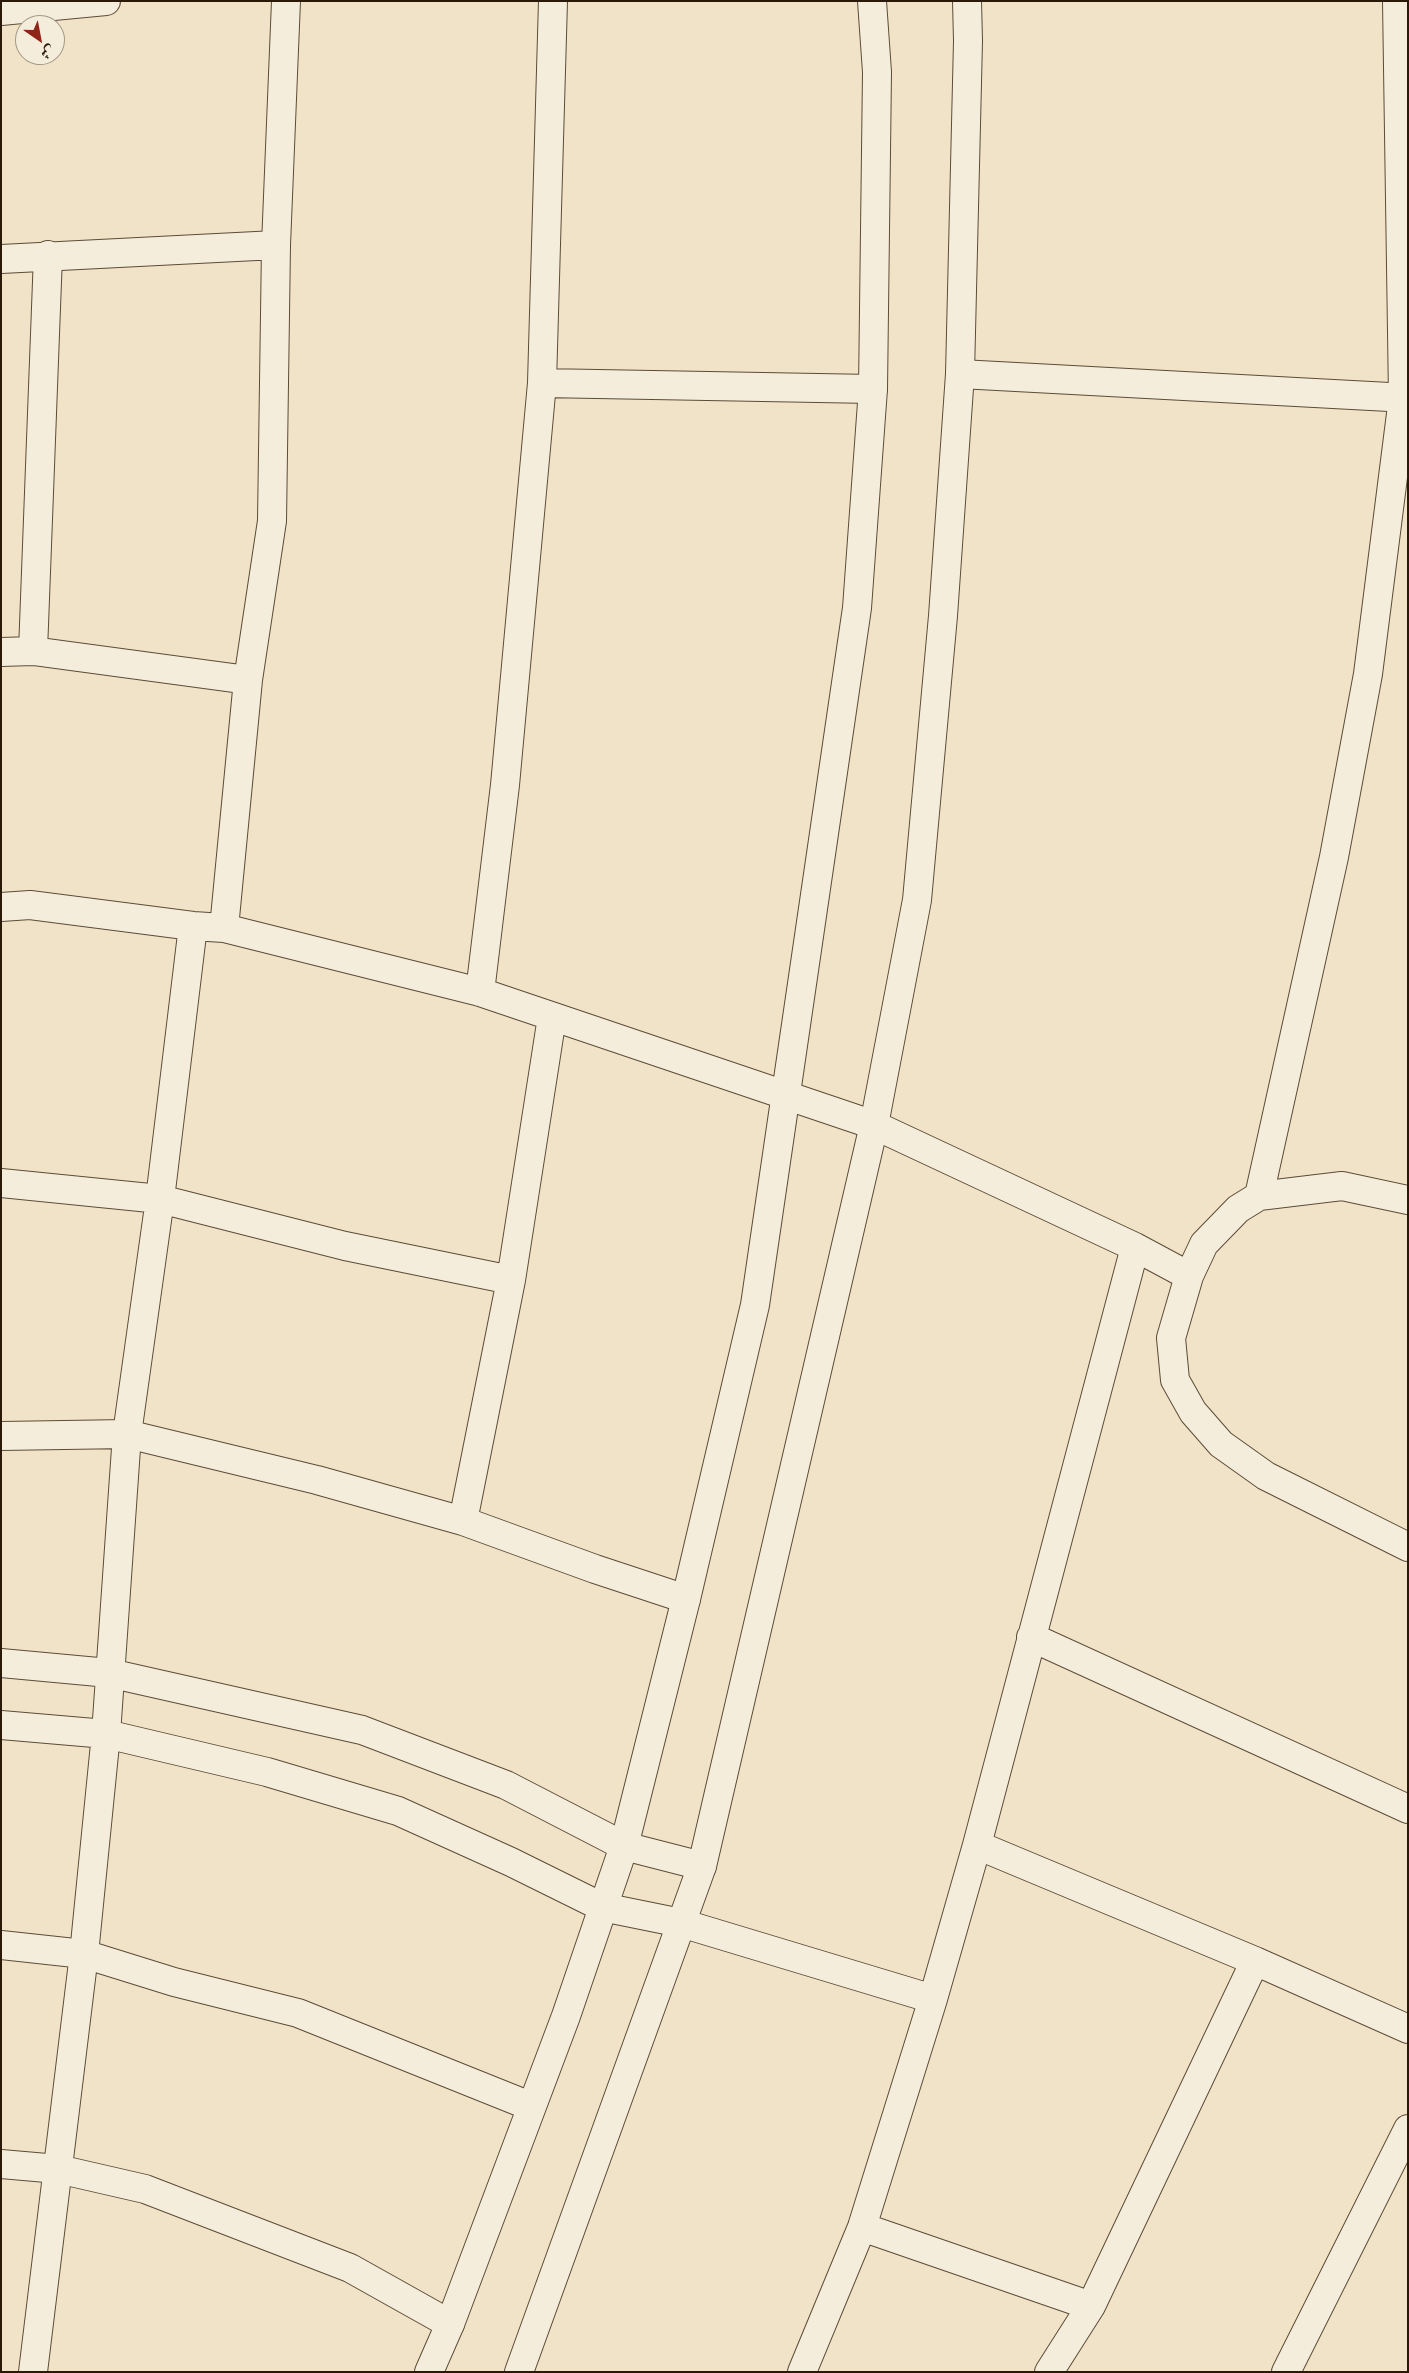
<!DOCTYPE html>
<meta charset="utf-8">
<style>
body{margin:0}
#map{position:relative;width:1409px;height:2373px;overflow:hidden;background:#f0e3c7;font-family:"IM FELL French Canon",Amiri,serif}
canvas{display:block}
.frame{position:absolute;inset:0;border:2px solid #2b1907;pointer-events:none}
.north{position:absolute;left:15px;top:15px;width:50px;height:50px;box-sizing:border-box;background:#f5eddb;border:1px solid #a49886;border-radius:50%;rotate:147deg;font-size:14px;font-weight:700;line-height:20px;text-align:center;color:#2b1907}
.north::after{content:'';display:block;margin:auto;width:18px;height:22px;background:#8f2418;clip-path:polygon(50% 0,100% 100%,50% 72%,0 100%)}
</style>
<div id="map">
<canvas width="1409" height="2373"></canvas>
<div class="frame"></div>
<div class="north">ش</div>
</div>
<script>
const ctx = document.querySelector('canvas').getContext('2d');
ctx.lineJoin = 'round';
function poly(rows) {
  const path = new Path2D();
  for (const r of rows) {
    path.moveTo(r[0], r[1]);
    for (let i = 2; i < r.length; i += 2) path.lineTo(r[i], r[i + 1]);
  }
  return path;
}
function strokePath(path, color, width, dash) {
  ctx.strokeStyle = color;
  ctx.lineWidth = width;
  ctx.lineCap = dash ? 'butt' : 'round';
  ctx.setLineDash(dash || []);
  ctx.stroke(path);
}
const minor = poly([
 [1,11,106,1],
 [1,259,276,245],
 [960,374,1408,398],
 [542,383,873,389],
 [33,651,48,255],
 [1,652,33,651,248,680],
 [1,907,30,905,193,926,224,928,480,992,874,1125,1135,1247,1189,1276],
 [224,928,248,680,272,521,276,245,286,1],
 [480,992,505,785,542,383,553,1],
 [1,1183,160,1199,345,1246,511,1280],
 [1259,1196,1334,857,1368,674,1403,398,1397,1],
 [1408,1200,1342,1186,1259,1196,1238,1209,1204,1244,1189,1276,1171,1338,1175,1380,1193,1412,1221,1444,1266,1476,1408,1547],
 [1,1436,127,1434,317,1480,463,1521,595,1569,686,1599],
 [463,1521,511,1280,552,1017],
 [1031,1637,1408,1809],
 [1,1663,109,1673,362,1730,506,1785,624,1846,702,1866],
 [1,1725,106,1734,267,1772,398,1811,511,1862,602,1907,681,1923,933,1999],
 [977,1845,1255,1961,1408,2029],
 [1,1945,84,1954,174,1982,298,2013,530,2106],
 [1,2164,58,2169,145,2189,350,2268,450,2324],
 [862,2227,1091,2306],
 [33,2372,84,1954,106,1734,127,1434,160,1199,193,926],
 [802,2372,862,2227,933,1999,977,1845,1135,1247],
 [1049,2372,1091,2306,1255,1961],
 [1286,2372,1408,2129]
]);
const tertiary = poly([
 [429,2372,450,2324,566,2016,624,1846,686,1599,755,1305,857,608,873,389,877,72,872,1],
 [519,2372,702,1866,874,1125,917,900,943,616,960,374,968,41,967,1]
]);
strokePath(minor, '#5c4c37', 30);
strokePath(tertiary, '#5c4c37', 30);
strokePath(minor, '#f5eddb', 28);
strokePath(tertiary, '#f5eddb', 28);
</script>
